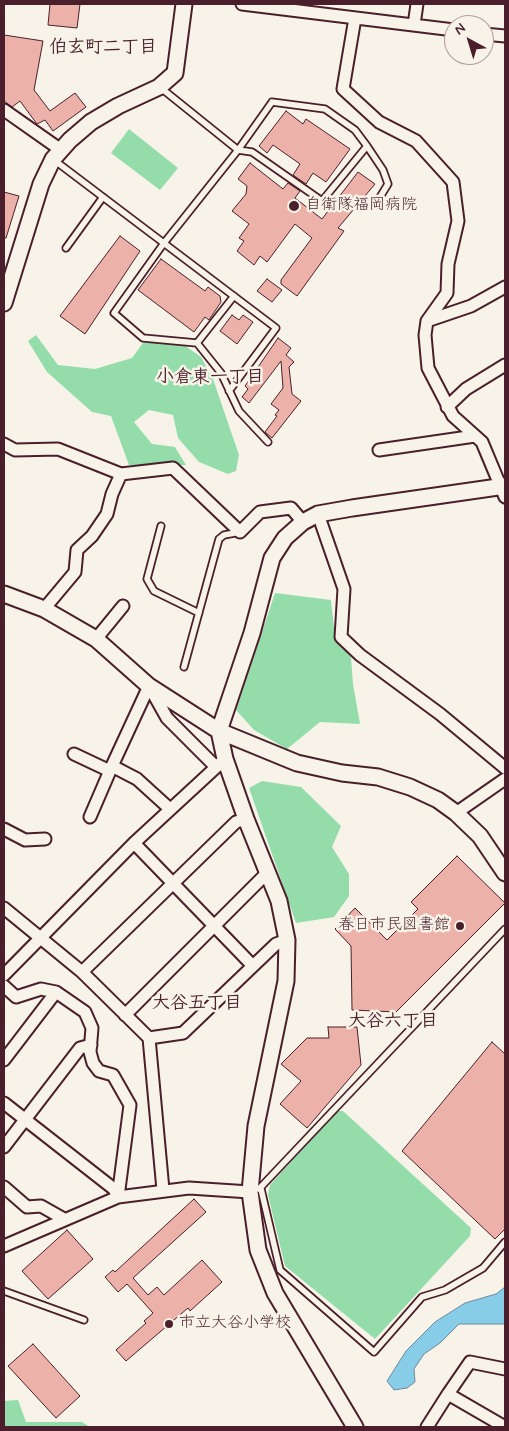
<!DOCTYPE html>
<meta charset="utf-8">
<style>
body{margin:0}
#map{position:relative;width:509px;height:1431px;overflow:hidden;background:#f7f3e8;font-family:Mynerve,sans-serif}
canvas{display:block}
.frame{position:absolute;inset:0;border:5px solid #4a1f2b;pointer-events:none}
.north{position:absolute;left:444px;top:15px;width:50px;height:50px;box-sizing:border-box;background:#f7f3e8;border:1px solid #b29e9c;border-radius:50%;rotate:321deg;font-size:14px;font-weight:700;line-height:20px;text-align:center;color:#4a1f2b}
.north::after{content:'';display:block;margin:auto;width:18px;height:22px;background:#4a1f2b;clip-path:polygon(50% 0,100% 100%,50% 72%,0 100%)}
</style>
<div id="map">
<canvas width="509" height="1431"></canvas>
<div class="frame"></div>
<div class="north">N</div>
</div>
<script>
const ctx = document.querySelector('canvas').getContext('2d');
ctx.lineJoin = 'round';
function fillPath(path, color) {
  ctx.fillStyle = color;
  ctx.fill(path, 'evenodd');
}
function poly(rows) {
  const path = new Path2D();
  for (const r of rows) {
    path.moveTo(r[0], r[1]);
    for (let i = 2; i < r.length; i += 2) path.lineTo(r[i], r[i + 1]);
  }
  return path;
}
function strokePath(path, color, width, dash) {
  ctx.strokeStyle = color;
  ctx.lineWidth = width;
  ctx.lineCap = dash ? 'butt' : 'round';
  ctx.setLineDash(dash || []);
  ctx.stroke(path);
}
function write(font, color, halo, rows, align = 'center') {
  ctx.font = font + ' Mynerve,"Klee One",sans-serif';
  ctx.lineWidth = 5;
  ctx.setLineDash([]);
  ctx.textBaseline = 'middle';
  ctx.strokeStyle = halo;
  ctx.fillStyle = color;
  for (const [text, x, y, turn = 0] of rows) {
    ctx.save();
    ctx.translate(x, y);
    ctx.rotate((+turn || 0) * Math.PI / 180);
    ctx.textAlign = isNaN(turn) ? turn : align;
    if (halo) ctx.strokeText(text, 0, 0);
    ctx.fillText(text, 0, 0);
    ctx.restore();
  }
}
fillPath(poly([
 [129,129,178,168,160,190,111,153],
 [36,335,58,365,95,369,132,358,143,343,181,343,201,357,213,379,239,455,236,471,228,474,199,462,178,438,173,415,149,410,134,422,152,444,175,447,186,465,129,465,111,416,92,412,47,372,28,341],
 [275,593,331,600,335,637,351,657,353,684,360,724,320,722,287,749,254,730,236,710],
 [262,781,301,787,341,826,332,847,349,874,349,896,334,917,296,923,249,788],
 [337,1111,343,1111,471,1228,470,1236,375,1339,285,1266,268,1195,270,1185],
 [18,1400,26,1422,82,1422,90,1427,4,1427,4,1401]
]), '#94ddab');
const water = poly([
 [505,1287,505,1324,459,1324,440,1343,424,1354,414,1369,415,1382,407,1388,394,1390,387,1381,406,1351,435,1322,465,1303,496,1294,505,1287]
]);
fillPath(water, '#87cde8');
strokePath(water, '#6f879c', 1);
const building = poly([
 [50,4,80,4,77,28,48,25,50,4],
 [4,35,43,41,34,90,50,111,75,93,86,107,53,131,45,120,37,124,20,101,12,107,4,101,4,35],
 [286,111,303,124,306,119,350,149,326,182,313,173,306,184,293,175,300,164,273,145,267,153,259,146,286,111],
 [250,163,283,189,288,183,300,191,295,198,322,219,358,172,375,184,338,228,344,231,297,296,281,284,281,280,312,238,295,224,267,262,260,256,254,265,237,251,244,241,239,238,249,224,232,211,246,194,247,186,238,179,250,163],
 [4,192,19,196,6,238,4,238,4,192],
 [120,236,140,251,85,334,60,316,120,236],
 [161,259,205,291,208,287,220,296,221,302,209,320,205,317,194,332,138,290,161,259],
 [267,279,282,290,272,302,257,291,267,279],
 [232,315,239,320,243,315,253,322,237,344,220,331,232,315],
 [278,338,291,348,286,355,294,362,289,367,292,394,301,401,272,438,265,432,277,416,275,415,279,410,271,404,283,388,281,361,249,403,242,397,248,389,245,386,278,338],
 [457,856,505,903,396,1012,352,1010,351,946,335,929,355,908,387,940,418,909,411,902,457,856],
 [328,1027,357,1027,361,1065,307,1128,280,1104,301,1081,281,1064,307,1038,329,1038,328,1027],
 [492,1042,505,1054,505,1229,495,1239,402,1151,492,1042],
 [194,1199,206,1212,133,1278,148,1295,157,1287,164,1295,202,1260,222,1282,190,1311,188,1308,126,1361,116,1350,146,1323,144,1321,153,1313,127,1284,118,1292,105,1277,113,1270,115,1272,194,1199],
 [67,1230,93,1259,48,1299,22,1271,67,1230],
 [33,1344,80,1396,56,1418,8,1366,33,1344]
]);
fillPath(building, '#ecb2a9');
strokePath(building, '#4a1f2b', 1);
const lane = poly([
 [161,88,238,150,164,243,114,313,143,338,197,343,221,373,239,411,268,442],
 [272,102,325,109,355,130,367,146,322,201,252,152,238,150,272,102],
 [367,146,383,170,388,184,377,202,370,203],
 [54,160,276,328,229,391],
 [66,248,103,197],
 [197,343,234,296],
 [161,526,147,579,154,591,199,613],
 [184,667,219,539,224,535,240,532],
 [259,1189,505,929],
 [261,1189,280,1270,374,1352,422,1297,445,1290,483,1268,505,1242],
 [4,1291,84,1320]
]);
const street = poly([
 [242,4,454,30],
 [355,18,343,89,379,122,416,141,453,182,458,221,448,264,447,293,427,321,425,335,428,368,453,416,482,442,505,497],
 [414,25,417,4],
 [484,34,505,36],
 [4,110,61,150],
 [427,321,471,306,505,287],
 [447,407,466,389,505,365],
 [4,444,15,450,58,449,121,474,173,468,240,532,260,512,291,508,303,522],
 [379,450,475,436],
 [318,514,344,589,341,637,360,655,440,714,505,768],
 [44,609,75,572,77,550,92,536,107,514,112,494,121,474],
 [96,639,123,606],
 [74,754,110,771],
 [170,809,137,779,112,766,149,686,167,718,216,767],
 [456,813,505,779],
 [90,817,112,766],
 [4,829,25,840,45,839],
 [134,843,253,966],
 [4,908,82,972,149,1038,163,1190],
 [82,972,236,822,246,819],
 [4,975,134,843,225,759],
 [4,986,16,997,41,989,56,992],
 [125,1015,268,872],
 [149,1038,183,1033,276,944,287,940],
 [4,1060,56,992,85,1012,92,1028,90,1052,93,1063,99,1071,113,1075,130,1105,118,1197,114,1189,4,1103],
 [4,1147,80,1048,91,1045],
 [4,1187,27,1207,41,1206,64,1219],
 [4,1246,118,1197,189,1188,250,1192],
 [448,1394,470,1362,505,1369],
 [427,1427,448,1394,505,1427]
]);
const secondary = poly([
 [4,303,41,184,53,159,70,140,91,122,118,106,159,87,175,73,184,4],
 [4,594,44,609,96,639,149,686,219,731,297,763,342,773,378,777,410,787,438,800,456,813,480,836,505,873],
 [355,1427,275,1293,258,1250,250,1192,256,1126,286,981,287,940,279,901,246,819,225,759,219,731,252,633,272,558,285,538,303,522,318,514,352,508,505,486]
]);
strokePath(lane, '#4a1f2b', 9);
strokePath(street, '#4a1f2b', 15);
strokePath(secondary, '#4a1f2b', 19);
strokePath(lane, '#f7f3e8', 5.5);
strokePath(street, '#f7f3e8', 11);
strokePath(secondary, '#f7f3e8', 15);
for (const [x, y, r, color] of [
 [294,206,6,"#4a1f2b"],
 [460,926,5,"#4a1f2b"],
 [169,1324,5,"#4a1f2b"]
]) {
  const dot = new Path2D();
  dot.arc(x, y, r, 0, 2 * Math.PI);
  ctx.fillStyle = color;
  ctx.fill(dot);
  strokePath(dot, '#f7f3e8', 2);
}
write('16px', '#4a1f2b', '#f7f3e8', [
 ["自衛隊福岡病院",305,206],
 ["春日市民図書館",450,926,"right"],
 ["市立大谷小学校",179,1324]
], 'left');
write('bold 18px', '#4a1f2b', '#f7f3e8', [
 ["伯玄町二丁目",103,48],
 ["小倉東一丁目",210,378],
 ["大谷五丁目",197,1004],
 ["大谷六丁目",393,1022]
]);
</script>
